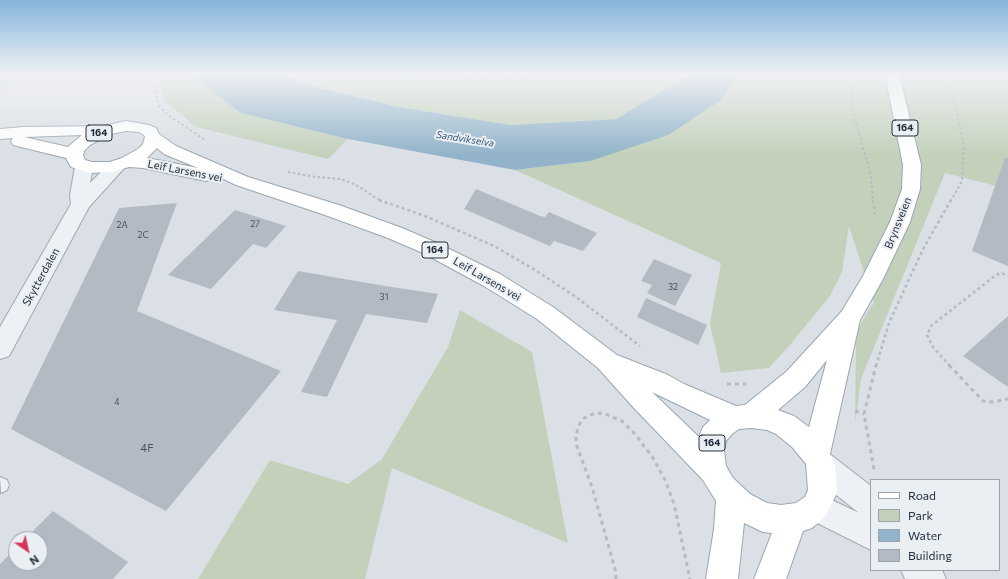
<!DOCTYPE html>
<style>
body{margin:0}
#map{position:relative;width:1008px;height:579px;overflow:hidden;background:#dbe0e6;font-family:Commissioner,sans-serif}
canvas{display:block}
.legend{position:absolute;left:870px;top:479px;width:130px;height:92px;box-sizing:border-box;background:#eaeff4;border:1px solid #9ba3ab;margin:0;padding:5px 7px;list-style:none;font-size:12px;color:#24303d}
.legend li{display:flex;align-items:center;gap:8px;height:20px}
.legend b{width:20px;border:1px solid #9ba3ab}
.north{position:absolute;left:8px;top:531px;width:40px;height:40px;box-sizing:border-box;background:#eaeff4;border:1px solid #9ba3ab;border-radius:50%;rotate:146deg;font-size:11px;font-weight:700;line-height:16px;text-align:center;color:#24303d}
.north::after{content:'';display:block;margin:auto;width:14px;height:18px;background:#d6355e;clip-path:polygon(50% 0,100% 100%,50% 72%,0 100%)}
</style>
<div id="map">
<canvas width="1008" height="579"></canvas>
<ul class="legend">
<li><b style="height:5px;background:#fff"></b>Road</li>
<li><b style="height:11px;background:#c3d1bb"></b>Park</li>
<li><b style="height:11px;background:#92b3c9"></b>Water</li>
<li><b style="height:11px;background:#b2bac3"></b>Building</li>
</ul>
<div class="north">N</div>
</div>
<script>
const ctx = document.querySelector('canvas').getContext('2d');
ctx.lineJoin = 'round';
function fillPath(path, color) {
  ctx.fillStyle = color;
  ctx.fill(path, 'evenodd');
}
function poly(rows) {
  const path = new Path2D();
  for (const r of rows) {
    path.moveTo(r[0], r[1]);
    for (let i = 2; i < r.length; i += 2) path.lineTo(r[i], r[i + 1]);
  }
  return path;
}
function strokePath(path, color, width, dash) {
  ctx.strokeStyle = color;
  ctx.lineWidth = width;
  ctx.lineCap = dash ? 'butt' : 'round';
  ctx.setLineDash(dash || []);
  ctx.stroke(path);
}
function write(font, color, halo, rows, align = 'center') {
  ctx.font = font + ' Commissioner,sans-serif';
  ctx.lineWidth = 4;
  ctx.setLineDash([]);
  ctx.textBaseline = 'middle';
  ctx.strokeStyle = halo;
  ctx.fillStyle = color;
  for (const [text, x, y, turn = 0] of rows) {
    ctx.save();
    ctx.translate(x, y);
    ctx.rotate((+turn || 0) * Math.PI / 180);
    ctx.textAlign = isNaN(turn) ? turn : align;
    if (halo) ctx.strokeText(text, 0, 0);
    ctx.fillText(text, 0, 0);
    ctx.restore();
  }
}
fillPath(poly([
 [0,74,36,74,8,84,0,90],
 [161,74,197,74,199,81,241,113,348,139,328,159,196,127,165,101,158,78],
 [283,74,691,74,616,119,510,125,399,107,309,85],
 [738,74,1008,74,1008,189,945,173,861,379,855,424,856,343,858,329,871,306,874,304,849,226,842,272,830,296,789,346,769,368,721,373,710,324,721,263,515,170,590,161,721,100],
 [460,310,532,352,568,543,392,468,365,579,198,579,270,460,348,484,382,459,448,347]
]), '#c3d1bb');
fillPath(poly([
 [197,74,283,74,309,85,399,107,510,125,616,119,691,74,738,74,721,100,668,135,590,161,515,170,348,139,241,113,199,81]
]), '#92b3c9');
fillPath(poly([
 [1005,158,1008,158,1008,266,972,251],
 [476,189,540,216,545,217,549,212,597,233,583,251,554,241,550,246,464,209],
 [177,203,137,311,281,371,166,511,11,429,119,208],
 [235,210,286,226,266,248,253,244,211,289,168,275],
 [654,259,692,275,675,306,647,293,652,285,641,281],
 [298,271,379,285,438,294,427,323,366,314,327,397,301,392,337,320,274,310],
 [646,298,707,325,698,345,637,317],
 [1008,316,1008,387,963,356],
 [53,511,128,562,113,579,0,579,0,564,16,548,16,563,40,563,40,539,25,539]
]), '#b2bac3');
const lane = poly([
 [0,477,7,480,9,485,7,490,1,493,0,477]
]);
const street = poly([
 [118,160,124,161,127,165,89,207,9,356,0,359,0,327,71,204,70,195,75,167,78,163,84,162,90,163,93,167,90,183,112,161,118,160],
 [821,452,831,455,871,486,871,519,868,517,871,519,871,550,805,517,800,507,805,497,815,492,859,513,811,475,807,465,811,455,821,452],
 [901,570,942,570,946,579,905,579,901,570]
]);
const primary = poly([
 [885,74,899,74,921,165,920,189,910,222,883,279,860,320,830,454,835,465,837,493,825,517,812,528,803,531,786,579,754,579,772,533,763,532,744,523,738,579,706,579,714,529,716,501,703,480,634,408,598,368,537,319,484,286,423,253,388,238,325,215,236,185,215,175,212,179,206,181,143,168,129,167,111,172,90,173,71,167,66,158,13,145,11,141,13,138,0,139,0,129,23,127,104,126,126,121,149,125,156,128,159,134,176,146,248,177,339,205,402,228,437,243,500,274,553,307,617,355,668,375,684,384,736,406,745,405,787,371,842,311,863,276,890,222,902,189,903,165,885,74],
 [126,131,139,132,144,135,145,137,143,144,138,149,122,158,110,162,92,162,85,160,83,155,84,151,90,145,111,134,126,131],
 [82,135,68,147,24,137,82,135],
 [157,148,164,154,198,168,147,158,157,148],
 [827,360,809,427,794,416,778,410,805,387,827,360],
 [652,392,710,420,703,427,699,437,652,392],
 [751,428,767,430,776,434,792,447,806,464,808,490,805,497,796,503,781,505,767,503,750,494,733,478,726,466,724,451,726,441,732,434,739,429,751,428]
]);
strokePath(lane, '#a0a8b0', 2);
strokePath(street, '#a0a8b0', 2);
strokePath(primary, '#99a6b3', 2);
strokePath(poly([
 [150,74,155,76,155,92,159,106,168,115,205,140],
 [390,74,487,80,527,79],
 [524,74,527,79,540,82,578,83,598,79,606,74],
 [854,74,851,106,871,176,873,201],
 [948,74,964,145,962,181,951,201],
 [288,172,316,177,341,179,356,185,381,201]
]), '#b5bbc1', 2, [2.5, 2.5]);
strokePath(poly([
 [379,200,425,216,494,246,532,268,576,297,640,346],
 [873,200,875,216],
 [876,366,889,323,922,251,951,200],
 [950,366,933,347,927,335,931,326,996,275,1001,273,1008,276]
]), '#b5bbc1', 2.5, [3, 3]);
strokePath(poly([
 [949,365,983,401,992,402,1008,399],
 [727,384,746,384],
 [855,411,864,414],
 [874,469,864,414,876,365],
 [616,579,615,569,592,487,576,444,576,435,579,425,584,418,593,414,603,413,622,421,635,434,653,458,665,480,674,504,690,579]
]), '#b5bbc1', 3, [4, 4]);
fillPath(lane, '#edf1f5');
fillPath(street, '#edf1f5');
fillPath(primary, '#fff');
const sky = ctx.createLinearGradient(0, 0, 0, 155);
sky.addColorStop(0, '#85b4dc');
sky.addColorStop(0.48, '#eff1f4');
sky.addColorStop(1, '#eff1f400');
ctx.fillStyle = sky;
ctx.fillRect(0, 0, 1008, 155);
write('9px', '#48525e', null, [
 ["27",255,224],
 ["2A",122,225],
 ["2C",143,235],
 ["32",673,287],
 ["31",384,297],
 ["4",117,402]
]);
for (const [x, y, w] of [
 [905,128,26],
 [99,133,26],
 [435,250,26],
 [712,443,26]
]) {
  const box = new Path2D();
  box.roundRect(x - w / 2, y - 8, w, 16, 3);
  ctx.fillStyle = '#eaeff4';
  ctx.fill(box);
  strokePath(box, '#24303d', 1);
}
write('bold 10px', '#24303d', null, [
 ["164",905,128],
 ["164",99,133],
 ["164",435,250],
 ["164",712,443]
]);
write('italic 10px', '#2c5373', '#eaeff4', [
 ["Sandvikselva",465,139,9]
]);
write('11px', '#24303d', '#eaeff4', [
 ["Leif Larsens vei",185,171,11],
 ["Brynsveien",898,223,-68],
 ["Skytterdalen",41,277,-61],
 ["Leif Larsens vei",487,279,30]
]);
write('11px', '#48525e', null, [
 ["4F",147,448]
]);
</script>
